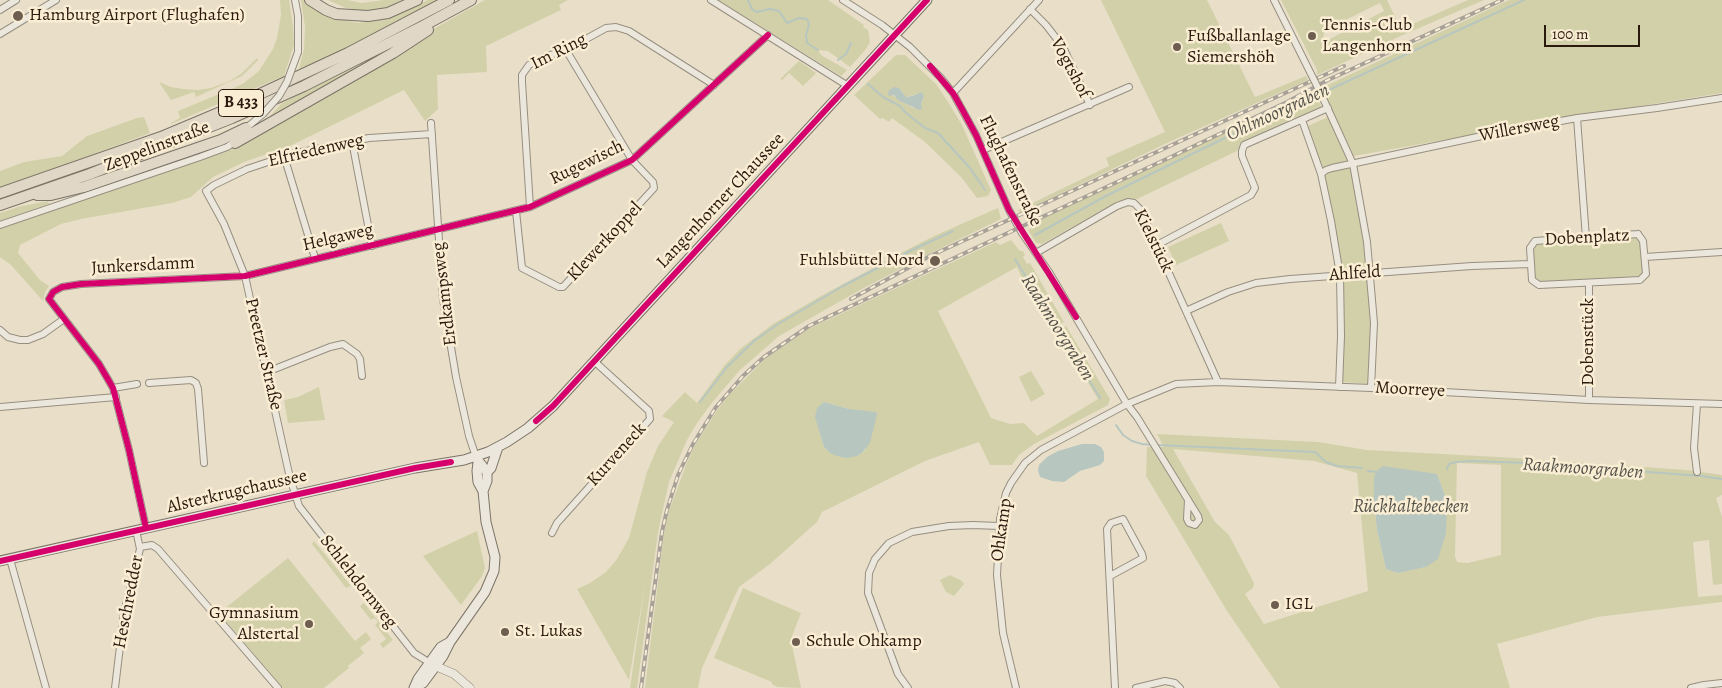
<!DOCTYPE html>
<meta charset="utf-8">
<style>
body{margin:0}
#map{position:relative;width:1722px;height:688px;overflow:hidden;background:#e9dfc9;font-family:Alegreya,serif}
canvas{display:block}
.scale{position:absolute;left:1544px;top:25px;width:96px;height:22px;box-sizing:border-box;border:2px solid #2b190d;border-top:0;padding-left:6px;font-size:15px;line-height:18px;white-space:nowrap;color:#2b190d;-webkit-text-stroke:4px #f9edd3;paint-order:stroke}
</style>
<div id="map">
<canvas width="1722" height="688"></canvas>
<div class="scale">100 m</div>
</div>
<script>
const ctx = document.querySelector('canvas').getContext('2d');
ctx.lineJoin = 'round';
function fillPath(path, color) {
  ctx.fillStyle = color;
  ctx.fill(path, 'evenodd');
}
function poly(rows) {
  const path = new Path2D();
  for (const r of rows) {
    path.moveTo(r[0], r[1]);
    for (let i = 2; i < r.length; i += 2) path.lineTo(r[i], r[i + 1]);
  }
  return path;
}
function strokePath(path, color, width, dash) {
  ctx.strokeStyle = color;
  ctx.lineWidth = width;
  ctx.lineCap = dash ? 'butt' : 'round';
  ctx.setLineDash(dash || []);
  ctx.stroke(path);
}
function write(font, color, halo, rows, align = 'center') {
  ctx.font = font + ' Alegreya,serif';
  ctx.lineWidth = 5;
  ctx.setLineDash([]);
  ctx.textBaseline = 'middle';
  ctx.strokeStyle = halo;
  ctx.fillStyle = color;
  for (const [text, x, y, turn = 0] of rows) {
    ctx.save();
    ctx.translate(x, y);
    ctx.rotate((+turn || 0) * Math.PI / 180);
    ctx.textAlign = isNaN(turn) ? turn : align;
    if (halo) ctx.strokeText(text, 0, 0);
    ctx.fillText(text, 0, 0);
    ctx.restore();
  }
}
fillPath(poly([
 [280,0,289,0,293,26,294,45,284,76,171,124,171,123,180,118,178,111,234,88,244,83,259,71,273,49,277,38,281,15],
 [301,0,304,0,322,13,338,19,358,23,385,19,428,0,440,0,334,56,299,69,304,49,305,27],
 [328,0,347,0,362,3,384,0,402,0,382,9,363,11,346,8],
 [485,0,568,0,559,5,561,10,486,46,487,72,437,75,438,109,425,121,404,90,290,146,244,162,213,177,191,197,172,203,81,219,61,224,20,245,18,253,40,280,49,286,45,292,43,301,11,265,0,257,0,228,220,152,388,60,437,27],
 [718,0,828,0,864,25,863,27,868,30,870,42,866,49,850,67,828,51,818,50,821,55,847,70,841,76],
 [1101,0,1207,0,1255,97,1306,76,1308,80,1169,142,1020,213,1018,210,1109,166,1106,158,1165,132],
 [1281,0,1387,0,1401,29,1468,0,1484,0,1403,35,1317,75,1317,70],
 [1380,3,1384,11,1324,42,1323,39,1325,30],
 [1509,0,1722,0,1722,93,1571,117,1354,156,1325,95,1317,98,1322,108,1239,150,1135,200,1118,201,1042,244,1036,243,1028,230,1033,228,1031,224],
 [391,49,252,130,265,119,269,117,282,103],
 [896,55,905,55,936,84,950,105,962,125,991,190,988,196,977,198,962,178,925,142,892,118,889,122,883,118,880,119,854,95],
 [899,88,906,97,917,94,924,96,921,104,913,108,892,95],
 [257,58,258,60,242,76,196,97,194,92,171,100,159,82,171,87,183,89,198,90,211,88,230,81,242,73],
 [799,61,816,73,803,86,789,73,782,80,780,79],
 [144,117,150,133,0,189,0,171,24,162,62,156,87,136,137,118],
 [1328,117,1351,169,1365,243,1372,329,1369,384,1342,382,1343,315,1322,168,1308,126],
 [48,201,49,204,0,221,0,213,18,207],
 [998,208,1001,219,929,254,860,290,779,336,739,371,711,404,697,423,687,440,669,482,658,532,637,688,630,688,645,584,629,680,577,589,590,583,606,572,617,559,629,538,647,472,658,446,674,422,662,416,685,392,697,403,724,366,740,349,773,324,821,296,899,254,934,236],
 [1221,223,1229,241,1176,265,1168,247],
 [1638,237,1641,240,1643,274,1641,276,1538,283,1534,280,1532,247,1535,244],
 [1011,240,1020,251,1023,251,1025,255,1023,257,1027,264,1030,263,1064,322,1054,328,1051,325,1021,276,1017,267,938,311,991,418,1010,424,1024,423,1037,436,1098,399,1057,332,1066,326,1110,399,1108,405,1034,444,1019,455,1012,465,990,465,979,442,925,461,822,512,817,522,770,564,739,587,702,668,698,688,645,688,664,533,669,511,688,460,695,445,718,409,731,393,765,359,810,328,996,242,1000,245],
 [824,402,849,409,866,449,862,453,857,456,830,453,824,447,819,430],
 [1031,371,1045,394,1031,402,1019,377],
 [319,387,325,420,288,423,284,400,298,397],
 [1157,434,1318,442,1367,450,1517,458,1687,470,1722,475,1722,495,1716,498,1722,517,1722,584,1713,585,1709,540,1693,542,1698,597,1722,595,1722,602,1597,617,1497,644,1510,688,1280,688,1227,611,1146,476,1147,447,1164,447],
 [1173,449,1314,461,1357,473,1368,591,1264,624,1245,594,1253,588,1254,583,1229,535,1215,522],
 [1457,463,1501,465,1501,555,1468,563,1457,562,1455,556],
 [1437,474,1447,501,1426,567,1398,573,1386,569,1377,530,1374,501,1374,477],
 [477,531,485,568,482,576,461,605,423,556],
 [314,541,351,586,346,588,312,544],
 [288,558,355,641,366,632,371,639,360,648,364,653,348,666,349,668,324,688,283,688,219,613],
 [950,575,962,581,964,584,954,596,946,592,940,580],
 [743,588,801,613,789,644,792,645,801,688,777,687,772,684,772,682,714,658],
 [364,603,393,640,383,648,380,644,386,639,375,625,378,622,374,618,371,620,360,606]
]), '#d2d0a9');
fillPath(poly([
 [895,87,899,88,906,97,912,96,922,92,924,96,921,104,922,109,919,110,898,100,894,95,888,96,889,90],
 [824,402,849,409,876,412,877,414,870,443,862,453,857,456,846,458,837,456,830,453,824,447,815,417,817,408],
 [1082,444,1095,444,1101,447,1104,452,1104,461,1100,465,1080,471,1064,482,1052,481,1040,477,1038,470,1039,465,1047,457,1058,451],
 [1383,466,1437,474,1447,501,1446,533,1438,559,1426,567,1398,573,1386,569,1377,530,1374,501,1374,477,1377,471]
]), '#b7c6bf');
strokePath(poly([
 [748,0,752,9,756,12,770,9,779,11,787,23,799,18,807,19,809,24,806,36,807,43,818,50],
 [838,60,846,54,851,43],
 [868,84,883,97,900,106,905,112,925,128,938,133,970,168,985,190],
 [1035,235,1106,196,1233,134,1524,0],
 [1015,259,1100,398],
 [700,402,727,367,754,341,778,324,843,286,912,250,953,231],
 [1116,425,1123,435,1132,441,1142,444,1153,445],
 [1157,445,1315,452,1326,462,1337,466,1362,468],
 [1447,469,1449,464,1456,462,1472,461,1528,463,1701,476,1722,479],
 [1368,471,1378,472]
]), '#b7c6bf', 2);
const minor = poly([
 [295,0,298,16,298,52],
 [711,0,848,86],
 [843,0,882,25,910,47,941,78,953,93,976,135,1009,210,1022,233,1049,272,1127,404,1137,417,1198,516,1199,520,1195,525,1189,523,1187,519,1188,500],
 [1274,0,1311,74],
 [1030,9,1046,25,1063,47,1090,105],
 [0,10,16,0],
 [0,34,56,0],
 [953,93,1039,0],
 [1322,96,1353,164,1367,242,1374,323,1371,388],
 [1577,118,1586,238],
 [1302,120,1321,174,1331,221,1340,275,1341,336,1339,387],
 [431,123,443,299,456,377,469,436,476,457],
 [245,129,263,114],
 [352,141,372,246],
 [983,150,1129,87],
 [284,156,315,258],
 [1321,174,1326,170,1332,168,1496,133,1577,118,1657,108,1722,98],
 [530,207,522,82,522,75,529,65,544,57,566,50,606,28,616,27,629,31,714,85],
 [516,211,522,268,559,287,563,287,654,188,653,182,632,160,566,50],
 [0,225,200,157,227,147,236,141],
 [1638,234,1643,241,1646,274,1640,280,1539,285,1532,280,1530,248,1535,241,1638,234],
 [1157,245,1251,195,1255,188,1242,156,1242,151,1244,145,1328,108],
 [1036,253,1117,206,1128,202,1134,203,1140,209,1218,382],
 [1645,257,1722,252],
 [1589,283,1589,400],
 [1186,311,1228,292,1256,283,1290,279,1472,266,1530,264],
 [0,330,8,337,20,340,28,340,43,334,64,319],
 [267,372,330,347,343,344,357,354,360,359,362,376],
 [149,383,191,380,196,383,198,389,204,463],
 [113,388,137,384],
 [1697,404,1694,448,1697,472],
 [0,407,116,397],
 [146,528,129,450,113,388,99,364,49,299,53,292,62,287,81,284,245,276,530,207,632,160,768,35],
 [552,533,557,523,650,419,649,411,594,361],
 [140,547,152,545,158,549,278,688],
 [10,559,46,688],
 [1110,576,1143,558,1142,554,1123,519,1111,523,1107,529,1115,688],
 [430,663,414,653,299,506,290,478,245,276,224,224,206,191,214,185,247,169,292,154,369,138,432,134],
 [115,688,124,613,140,549,136,530],
 [908,688,898,674,868,593,869,573,875,559,889,543,912,532,949,526,973,525,999,526],
 [1016,688,1003,633,997,575,1000,519,1006,493,1011,483,1025,463,1041,450,1127,404,1176,384,1218,382,1371,388,1589,400,1722,404],
 [1136,688,1165,681,1175,683,1180,688],
 [1691,688,1704,685,1722,683]
]);
const tertiary = poly([
 [431,664,454,674,470,688]
]);
const secondary = poly([
 [477,459,487,472,487,481,483,491],
 [487,472,491,468,498,447],
 [0,561,415,468,464,460,488,452,507,442,528,428,553,406,927,0],
 [414,688,423,683,443,656,450,642,485,592,494,571,495,557,486,522,483,491,478,482,477,471,478,462],
 [414,688,418,679,441,647,450,642]
]);
const trunk = poly([
 [310,0,326,10,336,14,368,16,388,13,417,0],
 [235,143,393,53,428,30],
 [0,193,161,137,230,108,348,53,449,0],
 [37,195,51,195,84,187,221,140,246,128],
 [0,205,90,174,232,118,304,86,423,26,471,0]
]);
strokePath(minor, '#968e80', 8);
strokePath(tertiary, '#968e80', 9);
strokePath(secondary, '#7b7367', 11);
strokePath(trunk, '#7b7367', 12);
strokePath(minor, '#ece7dc', 6);
strokePath(tertiary, '#ece7dc', 8);
strokePath(secondary, '#ece7dc', 9);
strokePath(trunk, '#e0d7c6', 10);
const rail = poly([
 [851,299,930,256,1344,66],
 [641,688,662,532,667,510,678,475,693,444,716,407,743,376,764,357,809,326,834,314,1173,156,1287,102,1328,80,1502,0]
]);
strokePath(rail, '#a8a198', 4);
strokePath(rail, '#f9edd3', 2, [5.5]);
const minorBridge = poly([
 [1311,74,1322,96],
 [263,114,279,96,287,82,298,52]
]);
strokePath(minorBridge, '#968e80', 8, []);
strokePath(minorBridge, '#ece7dc', 6);
strokePath(poly([
 [930,66,953,93,962,109,976,135,1009,210,1076,317],
 [536,421,553,406,927,0],
 [146,528,129,450,113,388,99,364,49,299,53,292,62,287,81,284,245,276,530,207,632,160,768,35],
 [0,561,415,468,451,462]
]), '#d6006c', 6);
for (const [x, y, r, color] of [
 [18,16,6,"#6e5e4f"],
 [1312,36,5,"#6e5e4f"],
 [1177,47,5,"#6e5e4f"],
 [935,261,6,"#6e5e4f"],
 [1275,605,5,"#6e5e4f"],
 [309,624,5,"#6e5e4f"],
 [505,632,5,"#6e5e4f"],
 [796,642,5,"#6e5e4f"]
]) {
  const dot = new Path2D();
  dot.arc(x, y, r, 0, 2 * Math.PI);
  ctx.fillStyle = color;
  ctx.fill(dot);
  strokePath(dot, '#f9edd3', 2);
}
for (const [x, y, w] of [
 [241,103,45]
]) {
  const box = new Path2D();
  box.roundRect(x - w / 2, y - 13.5, w, 27, 4);
  ctx.fillStyle = '#f9edd3';
  ctx.fill(box);
  strokePath(box, '#2b190d', 1);
}
write('bold 16px', '#2b190d', null, [
 ["B 433",241,103]
]);
write('18px', '#2b190d', '#f9edd3', [
 ["Hamburg Airport (Flughafen)",29,16],
 ["Tennis-Club",1322,26],
 ["Langenhorn",1322,47],
 ["Fußballanlage",1187,37],
 ["Siemershöh",1187,58],
 ["Fuhlsbüttel Nord",924,261,"right"],
 ["IGL",1285,605],
 ["Gymnasium",299,614,"right"],
 ["Alstertal",299,635,"right"],
 ["St. Lukas",515,632],
 ["Schule Ohkamp",806,642]
], 'left');
write('18px', '#2b190d', '#f9edd3', [
 ["Im Ring",559,52,-27],
 ["Vogtshof",1070,68,62],
 ["Willersweg",1519,129,-11],
 ["Zeppelinstraße",157,147,-21],
 ["Elfriedenweg",316,151,-13],
 ["Rugewisch",587,163,-26],
 ["Flughafenstraße",1010,171,64],
 ["Langenhorner Chaussee",721,201,-47],
 ["Helgaweg",338,238,-13],
 ["Dobenplatz",1587,238,-3],
 ["Kielstück",1153,241,64],
 ["Klewerkoppel",605,242,-47],
 ["Junkersdamm",143,266,-3],
 ["Ahlfeld",1355,274,-4],
 ["Erdkampsweg",445,294,-97],
 ["Dobenstück",1589,342,-90],
 ["Preetzer Straße",263,354,77],
 ["Moorreye",1410,390,3],
 ["Kurveneck",617,455,-48],
 ["Alsterkrugchaussee",237,492,-13],
 ["Ohkamp",1002,530,-82],
 ["Schlehdornweg",358,582,52],
 ["Heschredder",129,602,-79]
]);
write('italic 19px', '#54524a', '#f9edd3', [
 ["Ohlmoorgraben",1278,113,-25],
 ["Raakmoorgraben",1057,328,58],
 ["Raakmoorgraben",1583,469,4],
 ["Rückhaltebecken",1411,507]
]);
</script>
